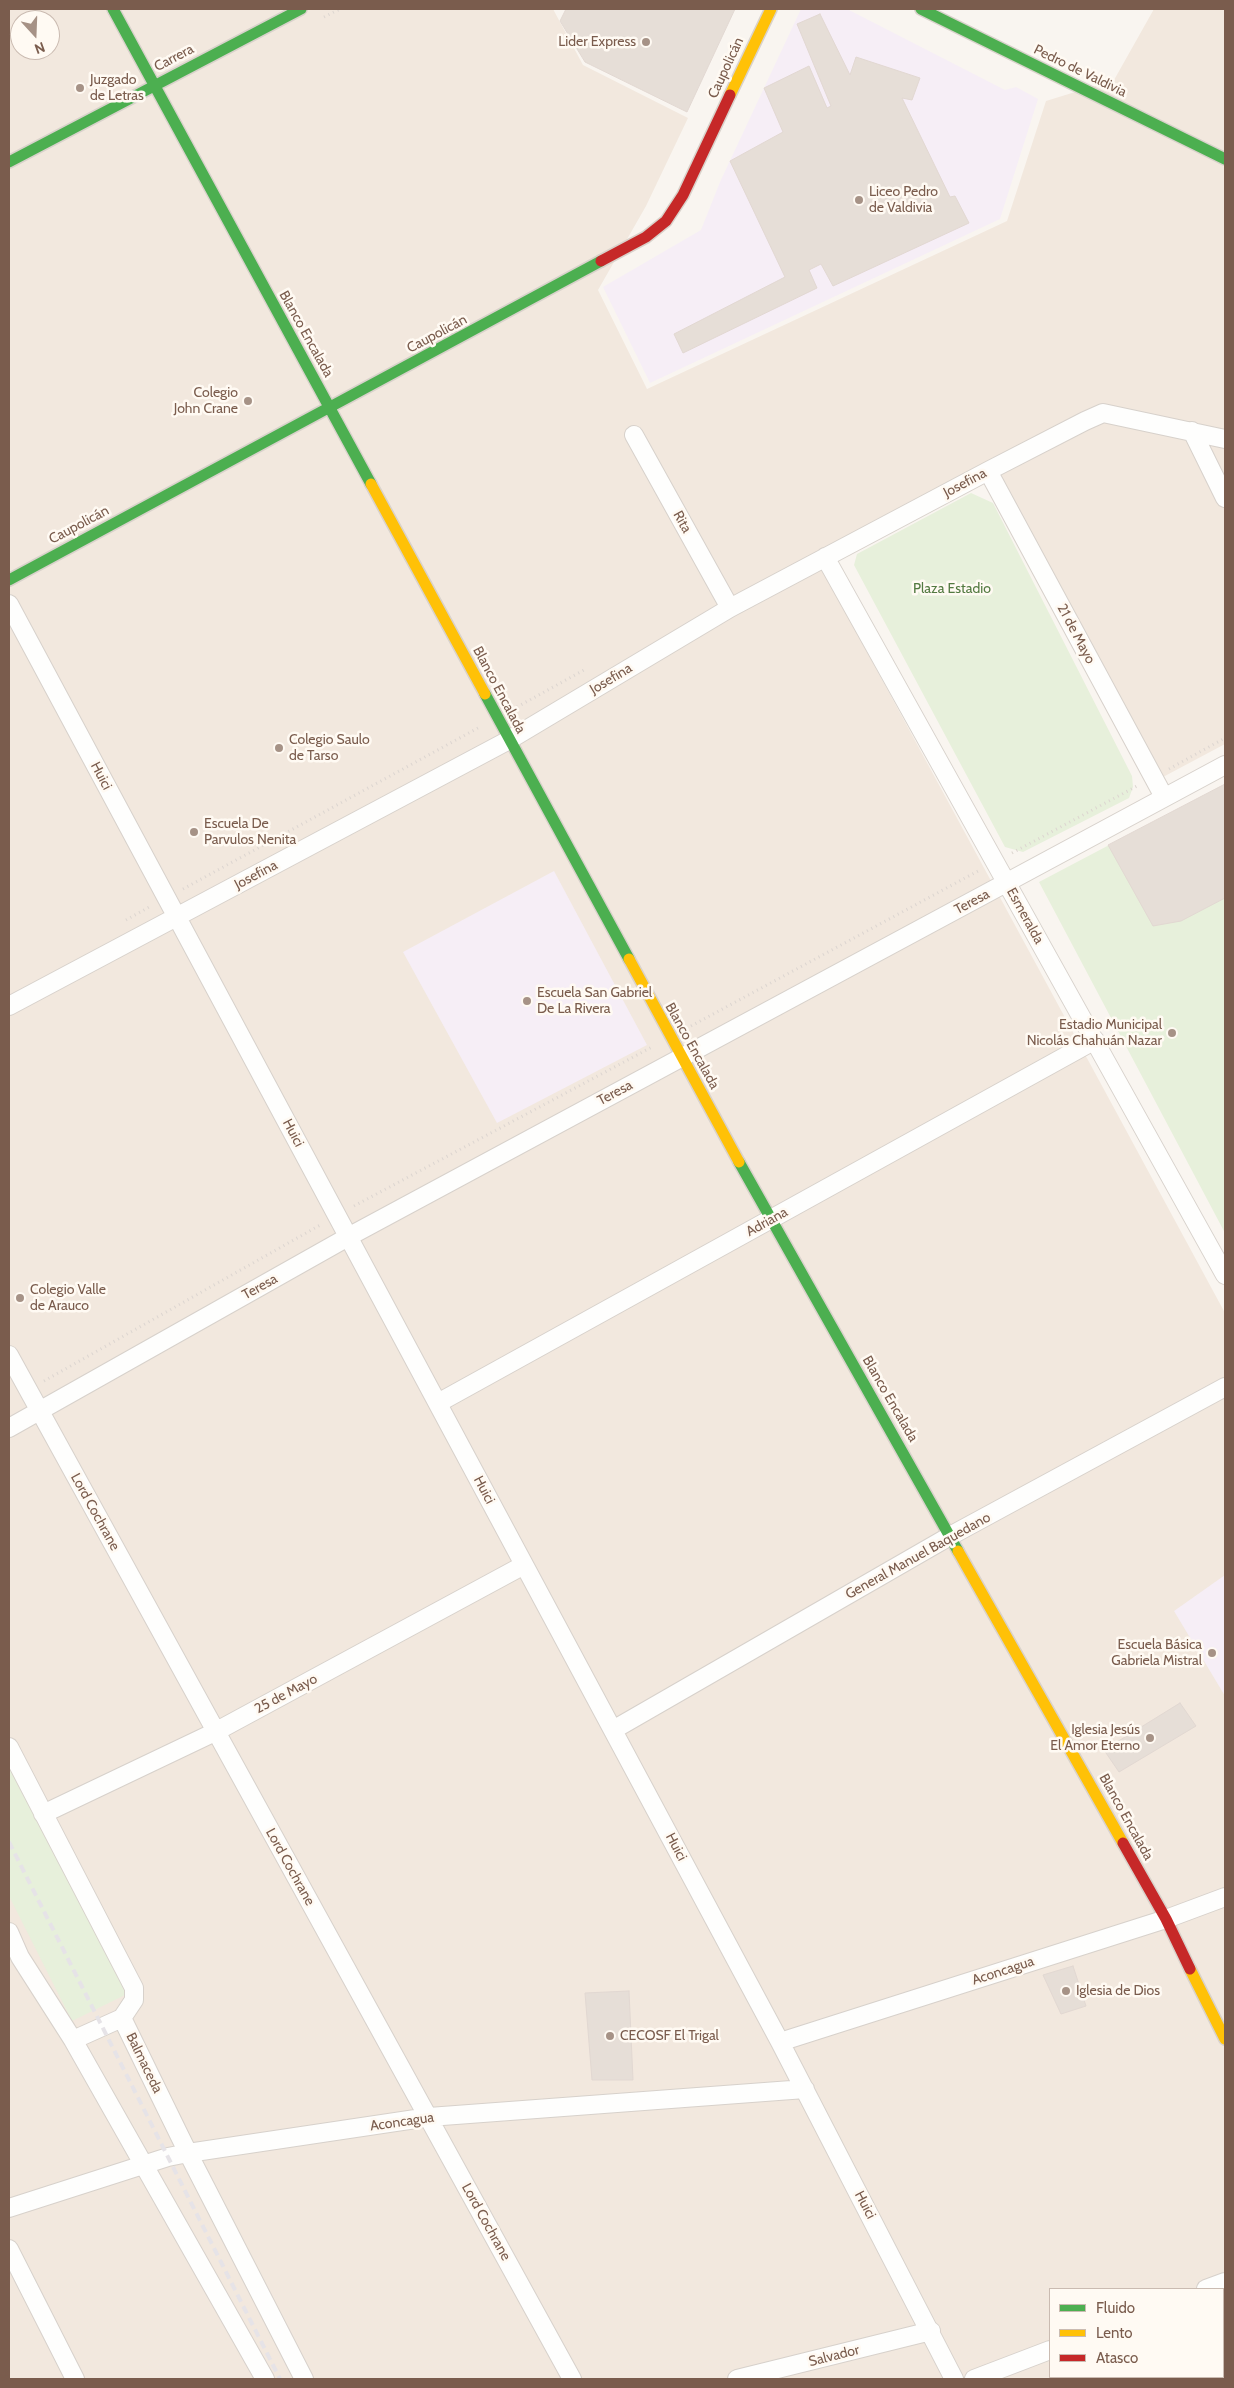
<!DOCTYPE html>
<meta charset="utf-8">
<style>
body{margin:0}
#map{position:relative;width:1234px;height:2388px;overflow:hidden;background:#f9f5f0;font-family:Cabin,sans-serif}
canvas{display:block}
.frame{position:absolute;inset:0;border:10px solid #7a5c4d;pointer-events:none}
.legend{position:absolute;left:1049px;top:2288px;width:175px;height:90px;box-sizing:border-box;background:#fffaf3;border:1px solid #cabbb1;margin:0;padding:6px 9px;list-style:none;font-size:15px;color:#7a5c4d}
.legend li{display:flex;align-items:center;gap:10px;height:25px}
.legend b{width:25px;border:1px solid #cabbb1}
.north{position:absolute;left:10px;top:10px;width:50px;height:50px;box-sizing:border-box;background:#fffaf3;border:1px solid #cabbb1;border-radius:50%;rotate:160deg;font-size:14px;font-weight:700;line-height:20px;text-align:center;color:#7a5c4d}
.north::after{content:'';display:block;margin:auto;width:18px;height:22px;background:#a69286;clip-path:polygon(50% 0,100% 100%,50% 72%,0 100%)}
</style>
<div id="map">
<canvas width="1234" height="2388"></canvas>
<div class="frame"></div>
<ul class="legend">
<li><b style="height:6px;background:#4caf50"></b>Fluido</li>
<li><b style="height:6px;background:#ffc107"></b>Lento</li>
<li><b style="height:6px;background:#c62828"></b>Atasco</li>
</ul>
<div class="north">N</div>
</div>
<script>
const ctx = document.querySelector('canvas').getContext('2d');
ctx.lineJoin = 'round';
function fillPath(path, color) {
  ctx.fillStyle = color;
  ctx.fill(path, 'evenodd');
}
function poly(rows) {
  const path = new Path2D();
  for (const r of rows) {
    path.moveTo(r[0], r[1]);
    for (let i = 2; i < r.length; i += 2) path.lineTo(r[i], r[i + 1]);
  }
  return path;
}
function strokePath(path, color, width, dash) {
  ctx.strokeStyle = color;
  ctx.lineWidth = width;
  ctx.lineCap = dash ? 'butt' : 'round';
  ctx.setLineDash(dash || []);
  ctx.stroke(path);
}
function write(font, color, halo, rows, align = 'center') {
  ctx.font = font + ' Cabin,sans-serif';
  ctx.lineWidth = 5;
  ctx.setLineDash([]);
  ctx.textBaseline = 'middle';
  ctx.strokeStyle = halo;
  ctx.fillStyle = color;
  for (const [text, x, y, turn = 0] of rows) {
    ctx.save();
    ctx.translate(x, y);
    ctx.rotate((+turn || 0) * Math.PI / 180);
    ctx.textAlign = isNaN(turn) ? turn : align;
    if (halo) ctx.strokeText(text, 0, 0);
    ctx.fillText(text, 0, 0);
    ctx.restore();
  }
}
fillPath(poly([
 [9,9,553,9,583,65,688,118,646,206,598,290,647,389,1007,221,1046,101,1114,80,1154,9,1225,9,1225,744,1163,777,992,459,814,554,1225,1313,1225,2364,1223,2365,1223,2289,1050,2289,1050,2377,1188,2377,1178,2379,9,2379],
 [20,20,50,20,50,50,20,50]
]), '#f2e8de');
fillPath(poly([
 [801,9,847,9,1005,90,1016,87,1038,99,1000,219,650,383,603,287,701,230,720,182],
 [554,871,647,1045,497,1123,403,952],
 [1225,1575,1225,1696,1174,1611]
]), '#f6eef6');
fillPath(poly([
 [971,493,993,503,1132,776,1133,787,1129,798,1023,852,1005,847,854,565,857,554],
 [1225,784,1225,1233,1039,882],
 [9,1763,127,1994,72,2021,9,1896]
]), '#e7f0db');
const building = poly([
 [566,9,735,9,687,112,585,62,560,21,566,9],
 [820,14,850,75,856,57,920,78,912,100,902,98,950,197,955,196,969,223,833,286,821,264,809,270,817,288,683,353,674,334,785,277,730,161,783,132,764,88,809,66,827,108,831,106,797,24,820,14],
 [1225,784,1225,898,1181,921,1153,926,1108,845,1225,784],
 [1180,1703,1196,1726,1119,1772,1104,1750,1180,1703],
 [1073,1966,1086,2006,1061,2014,1043,1975,1073,1966],
 [629,1991,633,2080,592,2080,585,1993,629,1991]
]);
fillPath(building, '#e6ded7');
strokePath(building, '#e2d8d2', 1);
const street = poly([
 [1192,431,1225,498],
 [634,435,730,608],
 [988,471,1164,797],
 [825,557,1225,1275],
 [9,604,780,2042,954,2379],
 [9,1006,509,740,730,608,988,471,1085,421,1103,413,1225,439],
 [9,1355,572,2379],
 [438,1403,1095,1040],
 [9,1428,348,1237,1225,765],
 [613,1730,950,1536,1225,1387],
 [9,1747,134,1988,134,2000,122,2018,73,2040],
 [43,1814,215,1732,524,1565],
 [9,1932,20,1957,73,2040,265,2379],
 [122,2018,188,2153,304,2379],
 [780,2042,1166,1919,1225,1897],
 [9,2208,168,2157,188,2153,429,2117,805,2089],
 [9,2249,75,2379],
 [1206,2289,1225,2282],
 [737,2379,931,2331],
 [974,2379,1050,2350]
]);
const fast = poly([
 [113,9,371,484],
 [921,9,1225,159],
 [9,162,301,9],
 [9,580,601,261],
 [485,694,629,959],
 [739,1162,958,1551]
]);
const slow = poly([
 [730,95,771,9],
 [371,484,485,694],
 [629,959,739,1162],
 [958,1551,1123,1843],
 [1190,1969,1225,2039]
]);
const jam = poly([
 [601,261,646,237,666,221,683,195,730,95],
 [1123,1843,1166,1919,1190,1969]
]);
strokePath(street, '#d7d1cb', 20);
strokePath(fast, '#d9d2cb', 14);
strokePath(slow, '#d9d2cb', 14);
strokePath(jam, '#d9d2cb', 14);
strokePath(poly([
 [324,17,340,9],
 [517,707,584,670],
 [1169,769,1225,738],
 [1012,853,1137,786],
 [183,889,478,728],
 [126,920,151,906],
 [691,1026,978,871],
 [354,1206,652,1047],
 [44,1381,322,1224]
]), '#dcd5d0', 3, [1, 4]);
strokePath(street, '#fefefd', 18);
strokePath(fast, '#4caf50', 11);
strokePath(slow, '#ffc107', 11);
strokePath(jam, '#c62828', 11);
strokePath(poly([
 [9,1842,280,2379]
]), '#e6e3e7', 4, [8, 5]);
for (const [x, y, r, color] of [
 [646,42,5,"#a69286"],
 [80,88,5,"#a69286"],
 [859,200,5,"#a69286"],
 [248,401,5,"#a69286"],
 [279,748,5,"#a69286"],
 [194,832,5,"#a69286"],
 [527,1001,5,"#a69286"],
 [1172,1033,5,"#a69286"],
 [20,1298,5,"#a69286"],
 [1212,1653,5,"#a69286"],
 [1150,1738,5,"#a69286"],
 [1066,1991,5,"#a69286"],
 [610,2036,5,"#a69286"]
]) {
  const dot = new Path2D();
  dot.arc(x, y, r, 0, 2 * Math.PI);
  ctx.fillStyle = color;
  ctx.fill(dot);
  strokePath(dot, '#fffaf3', 2);
}
write('14px', '#7a5c4d', '#fffaf3', [
 ["Lider Express",636,42,"right"],
 ["Juzgado",90,80],
 ["de Letras",90,96],
 ["Liceo Pedro",869,192],
 ["de Valdivia",869,208],
 ["Colegio",238,393,"right"],
 ["John Crane",238,409,"right"],
 ["Colegio Saulo",289,740],
 ["de Tarso",289,756],
 ["Escuela De",204,824],
 ["Parvulos Nenita",204,840],
 ["Escuela San Gabriel",537,993],
 ["De La Rivera",537,1009],
 ["Estadio Municipal",1162,1025,"right"],
 ["Nicolás Chahuán Nazar",1162,1041,"right"],
 ["Colegio Valle",30,1290],
 ["de Arauco",30,1306],
 ["Escuela Básica",1202,1645,"right"],
 ["Gabriela Mistral",1202,1661,"right"],
 ["Iglesia Jesús",1140,1730,"right"],
 ["El Amor Eterno",1140,1746,"right"],
 ["Iglesia de Dios",1076,1991],
 ["CECOSF El Trigal",620,2036]
], 'left');
write('14px', '#7a5c4d', '#fffaf3', [
 ["Carrera",174,58,-28],
 ["Caupolicán",726,68,-65],
 ["Pedro de Valdivia",1080,71,26],
 ["Blanco Encalada",306,334,61],
 ["Caupolicán",437,334,-28],
 ["Josefina",965,483,-28],
 ["Rita",682,522,61],
 ["Caupolicán",79,525,-28],
 ["21 de Mayo",1076,634,62],
 ["Josefina",611,679,-31],
 ["Blanco Encalada",499,690,62],
 ["Huici",101,776,62],
 ["Josefina",256,875,-28],
 ["Teresa",972,902,-28],
 ["Esmeralda",1025,916,61],
 ["Blanco Encalada",692,1046,61],
 ["Teresa",615,1093,-28],
 ["Huici",293,1133,62],
 ["Adriana",767,1222,-29],
 ["Teresa",260,1287,-29],
 ["Blanco Encalada",890,1399,60],
 ["Huici",484,1490,62],
 ["Lord Cochrane",95,1512,61],
 ["General Manuel Baquedano",918,1556,-29],
 ["25 de Mayo",286,1694,-28],
 ["Blanco Encalada",1126,1817,61],
 ["Huici",676,1847,62],
 ["Lord Cochrane",290,1867,61],
 ["Aconcagua",1003,1971,-18],
 ["Balmaceda",144,2063,64],
 ["Aconcagua",402,2122,-8],
 ["Huici",865,2205,62],
 ["Lord Cochrane",486,2222,61],
 ["Salvador",834,2356,-14]
]);
write('14px', '#537a41', '#fffaf3', [
 ["Plaza Estadio",952,589]
]);
</script>
